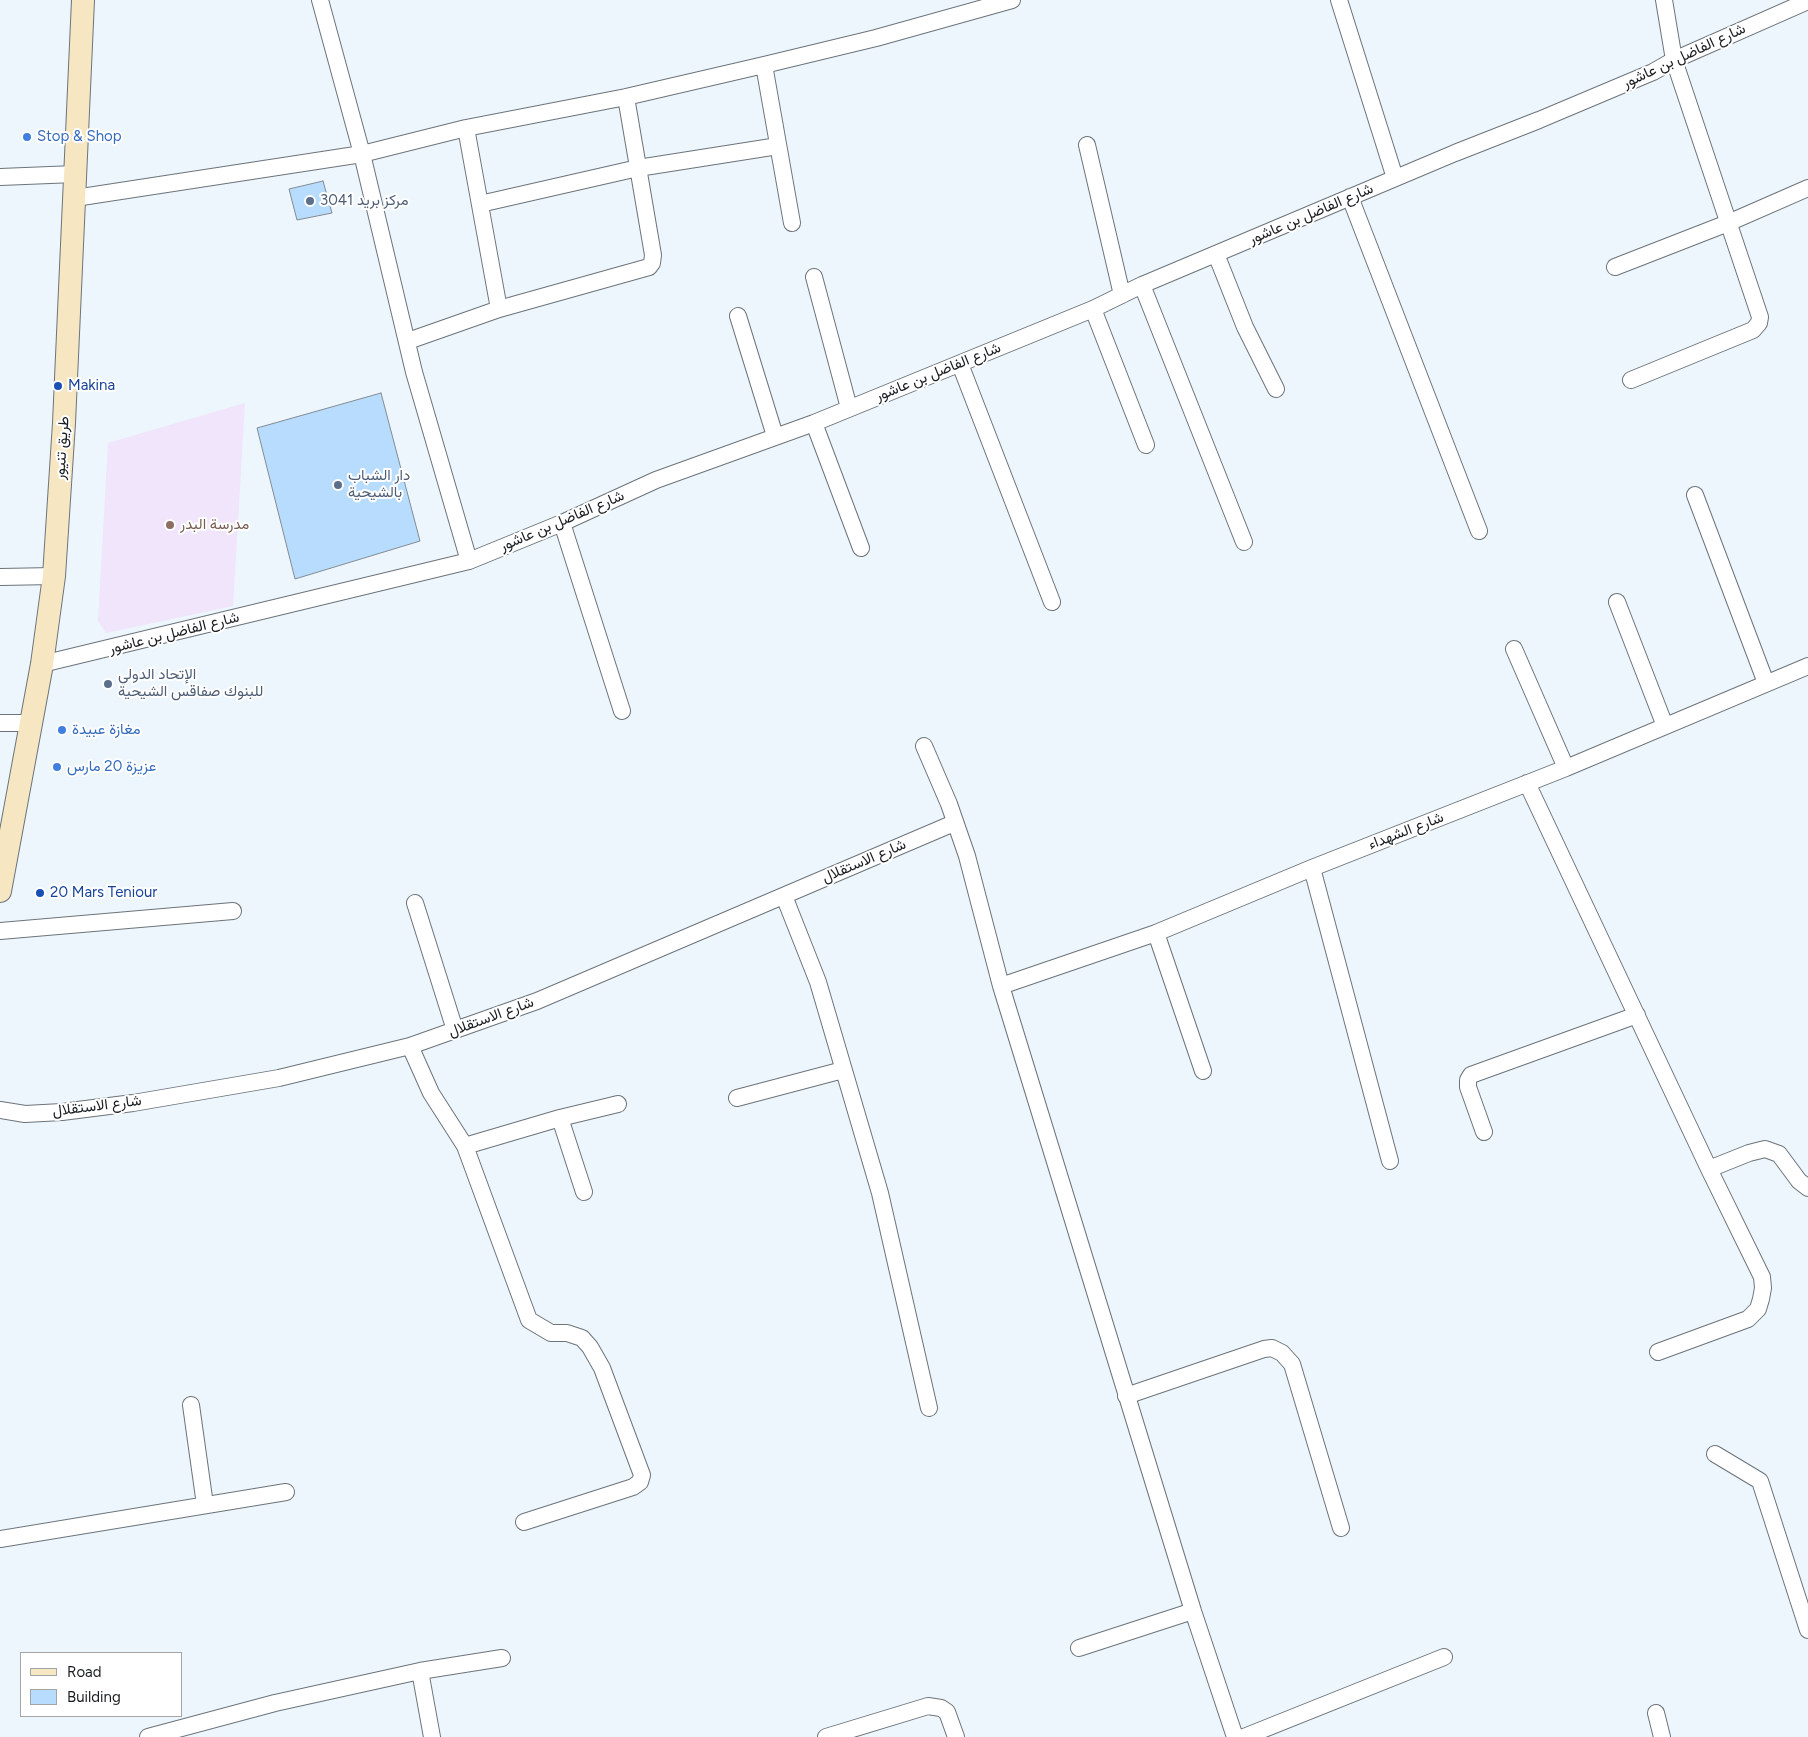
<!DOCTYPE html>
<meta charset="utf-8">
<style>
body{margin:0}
#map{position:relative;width:1808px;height:1737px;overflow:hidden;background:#edf5fd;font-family:Figtree,sans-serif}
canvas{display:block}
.legend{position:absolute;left:20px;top:1652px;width:162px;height:65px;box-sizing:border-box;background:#fff;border:1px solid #a3a5a6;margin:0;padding:6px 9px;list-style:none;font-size:15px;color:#1a1d20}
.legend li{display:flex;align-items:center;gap:10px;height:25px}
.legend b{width:25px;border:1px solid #a3a5a6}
</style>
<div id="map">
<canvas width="1808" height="1737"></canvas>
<ul class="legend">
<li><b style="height:6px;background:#f6e6c1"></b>Road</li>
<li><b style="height:14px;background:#b7dcfd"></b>Building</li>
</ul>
</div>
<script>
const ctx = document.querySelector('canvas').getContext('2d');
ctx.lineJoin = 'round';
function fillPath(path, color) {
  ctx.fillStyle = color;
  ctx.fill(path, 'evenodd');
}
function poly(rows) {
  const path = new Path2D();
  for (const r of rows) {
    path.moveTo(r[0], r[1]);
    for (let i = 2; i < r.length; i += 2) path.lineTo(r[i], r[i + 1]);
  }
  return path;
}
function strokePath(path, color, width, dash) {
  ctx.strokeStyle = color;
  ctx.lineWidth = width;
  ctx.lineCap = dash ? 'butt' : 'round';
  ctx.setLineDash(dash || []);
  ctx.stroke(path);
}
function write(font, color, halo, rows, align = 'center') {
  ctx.font = font + ' Figtree,Vazirmatn,sans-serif';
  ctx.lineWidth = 4;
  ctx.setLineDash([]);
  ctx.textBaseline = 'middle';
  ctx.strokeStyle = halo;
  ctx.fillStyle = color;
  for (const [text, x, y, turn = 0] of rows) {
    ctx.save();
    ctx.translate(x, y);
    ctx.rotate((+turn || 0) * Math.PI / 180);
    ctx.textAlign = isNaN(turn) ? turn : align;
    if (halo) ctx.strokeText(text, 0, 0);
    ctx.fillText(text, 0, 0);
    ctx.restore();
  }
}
fillPath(poly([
 [245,403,233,606,106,633,98,621,108,443]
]), '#f0e5fa');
const building = poly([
 [323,181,332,213,297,220,289,189,323,181],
 [381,393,420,541,295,579,257,428,381,393]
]);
fillPath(building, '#b7dcfd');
strokePath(building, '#838b92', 1);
const minor = poly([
 [320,0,362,154,414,372,469,561],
 [1339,0,1395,178],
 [764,65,792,223],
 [466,128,499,309],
 [1087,145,1122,295],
 [0,177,75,174],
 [1350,197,1479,531],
 [75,198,362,154,466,128,626,97,764,65,876,38,1012,0],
 [480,204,638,168,778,146],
 [1216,254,1245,327,1276,389],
 [1615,267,1728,223,1808,188],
 [814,277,849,408],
 [1142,285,1244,542],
 [1093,309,1146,445],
 [738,316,775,436],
 [408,341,499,309,649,267,652,263,653,255,626,97],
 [960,364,1052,602],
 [1631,380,1753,330,1759,323,1760,317,1674,60,1664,0],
 [814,423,861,548],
 [1695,495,1766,683],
 [562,523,622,711],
 [0,577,54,576],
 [1617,602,1665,726],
 [1514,649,1566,768],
 [42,664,469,561,562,523,656,480,814,423,1093,309,1142,285,1455,153,1539,120,1653,72,1674,60,1808,1],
 [0,723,32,723],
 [924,746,949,804,967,856,1001,986,1193,1611,1235,1737],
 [1527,783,1709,1169,1762,1277,1763,1288,1761,1299,1758,1309,1748,1319,1658,1352],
 [1312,868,1390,1161],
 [784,896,818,982,880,1193,929,1408],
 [415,903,455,1030],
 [0,931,233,911],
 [1156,933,1203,1071],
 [1001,986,1156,933,1312,868,1566,768,1808,666],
 [410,1046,431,1093,465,1146,529,1320,551,1333,567,1333,582,1338,590,1347,602,1368,642,1475,640,1482,633,1487,524,1522],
 [737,1098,843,1070],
 [0,1110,25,1114,62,1112,133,1103,279,1078,410,1046,537,1001,954,823],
 [560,1118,584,1192],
 [1484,1132,1468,1087,1468,1080,1471,1075,1637,1015],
 [465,1146,560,1118,618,1104],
 [1709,1169,1749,1153,1765,1149,1779,1154,1799,1181,1808,1188],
 [1126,1396,1264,1349,1272,1348,1282,1353,1292,1364,1341,1528],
 [191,1405,205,1505],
 [1715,1454,1760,1481,1808,1630],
 [0,1539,286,1492],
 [1079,1648,1193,1611],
 [420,1671,432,1737],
 [1656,1713,1662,1737],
 [148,1737,275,1703,420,1671,502,1658],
 [826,1737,928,1706,941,1708,947,1712,956,1737],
 [1244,1737,1444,1657]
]);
const secondary = poly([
 [0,891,42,664,54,576,64,423,83,0]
]);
strokePath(minor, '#6c747a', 18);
strokePath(secondary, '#6c747a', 24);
strokePath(minor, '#fff', 16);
strokePath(secondary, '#f6e6c1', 22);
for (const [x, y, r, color] of [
 [27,137,5,"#3f7fe0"],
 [310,201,5,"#5c6f8a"],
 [58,386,5,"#1a4fb4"],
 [338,485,5,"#5c6f8a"],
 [170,525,5,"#8d6e63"],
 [108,684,5,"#5c6f8a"],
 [62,730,5,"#3f7fe0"],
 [57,767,5,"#3f7fe0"],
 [40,893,5,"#1a4fb4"]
]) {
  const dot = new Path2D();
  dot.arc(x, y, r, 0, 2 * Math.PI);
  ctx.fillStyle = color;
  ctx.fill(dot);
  strokePath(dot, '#fff', 2);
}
write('15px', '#1a1d20', '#fff', [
 ["شارع الفاضل بن عاشور",1684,56,-25],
 ["شارع الفاضل بن عاشور",1311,214,-23],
 ["شارع الفاضل بن عاشور",938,372,-22],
 ["طريق تنيور",62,448,-86],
 ["شارع الفاضل بن عاشور",562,521,-23],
 ["شارع الفاضل بن عاشور",174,633,-14],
 ["شارع الشهداء",1406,831,-21],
 ["شارع الاستقلال",864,861,-23],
 ["شارع الاستقلال",491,1017,-20],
 ["شارع الاستقلال",97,1106,-7]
]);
write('15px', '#366cbe', '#fff', [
 ["Stop & Shop",37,137],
 ["مغازة عبيدة",72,730],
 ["عزيزة 20 مارس",67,767]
], 'left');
write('15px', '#4e5e75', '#fff', [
 ["مركز بريد 3041",320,201],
 ["دار الشباب",348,476],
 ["بالشيحية",348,493],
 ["الإتحاد الدولي",118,675],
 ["للبنوك صفاقس الشيحية",118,692]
], 'left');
write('15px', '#164399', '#fff', [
 ["Makina",68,386],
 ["20 Mars Teniour",50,893]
], 'left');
write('15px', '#785e54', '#fff', [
 ["مدرسة البدر",180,525]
], 'left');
</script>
